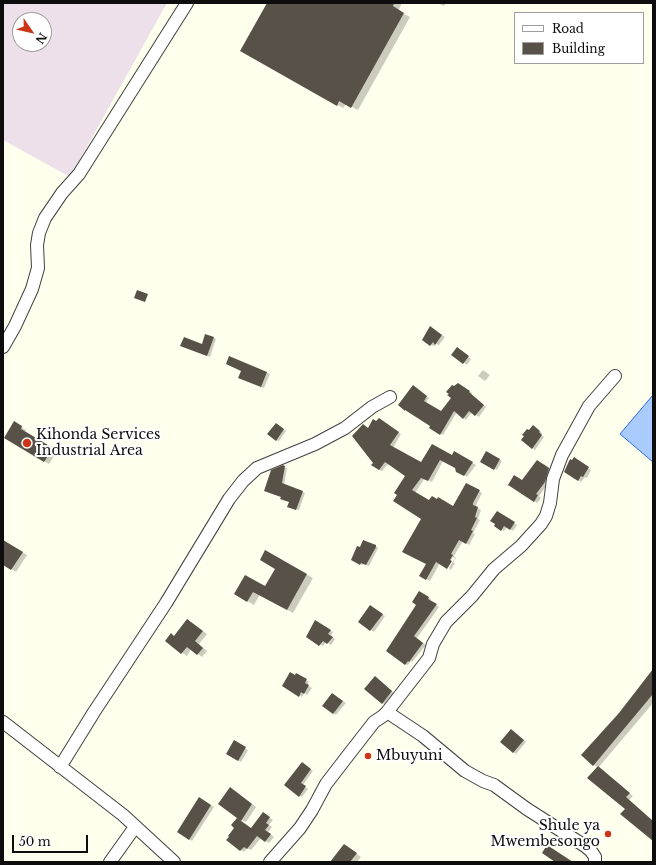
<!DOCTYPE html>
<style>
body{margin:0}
#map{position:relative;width:656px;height:865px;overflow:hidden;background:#feffec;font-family:"Libre Baskerville",serif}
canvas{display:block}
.frame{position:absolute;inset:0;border:4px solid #0d0d0d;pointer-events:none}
.legend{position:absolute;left:514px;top:12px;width:130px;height:52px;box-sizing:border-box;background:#fff;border:1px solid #9e9e9e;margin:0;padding:5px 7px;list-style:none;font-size:12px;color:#0d0d0d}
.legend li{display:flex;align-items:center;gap:8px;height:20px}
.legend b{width:20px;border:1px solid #9e9e9e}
.north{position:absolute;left:12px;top:12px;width:40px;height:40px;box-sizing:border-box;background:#fff;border:1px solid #9e9e9e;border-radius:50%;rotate:124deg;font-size:11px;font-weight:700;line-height:16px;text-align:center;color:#0d0d0d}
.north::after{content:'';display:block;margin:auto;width:14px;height:18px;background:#cc3616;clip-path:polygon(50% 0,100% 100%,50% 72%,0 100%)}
.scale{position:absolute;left:12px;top:835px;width:76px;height:18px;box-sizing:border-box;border:2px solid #0d0d0d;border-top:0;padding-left:5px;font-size:12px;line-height:14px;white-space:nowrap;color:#0d0d0d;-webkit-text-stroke:3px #fff;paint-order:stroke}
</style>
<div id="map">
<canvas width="656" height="865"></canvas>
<div class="frame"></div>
<ul class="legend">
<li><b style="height:5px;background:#fff"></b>Road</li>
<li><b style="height:11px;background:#575148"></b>Building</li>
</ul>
<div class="north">N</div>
<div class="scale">50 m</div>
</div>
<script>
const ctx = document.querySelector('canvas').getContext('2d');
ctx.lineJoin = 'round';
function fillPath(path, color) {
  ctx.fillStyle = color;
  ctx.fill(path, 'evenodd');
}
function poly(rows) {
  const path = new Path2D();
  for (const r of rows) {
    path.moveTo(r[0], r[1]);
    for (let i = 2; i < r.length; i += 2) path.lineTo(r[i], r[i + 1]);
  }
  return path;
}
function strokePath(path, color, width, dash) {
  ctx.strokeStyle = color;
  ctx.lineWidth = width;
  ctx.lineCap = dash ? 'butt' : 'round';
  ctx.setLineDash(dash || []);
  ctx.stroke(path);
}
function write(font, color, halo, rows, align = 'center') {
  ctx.font = font + ' "Libre Baskerville",serif';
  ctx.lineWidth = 4;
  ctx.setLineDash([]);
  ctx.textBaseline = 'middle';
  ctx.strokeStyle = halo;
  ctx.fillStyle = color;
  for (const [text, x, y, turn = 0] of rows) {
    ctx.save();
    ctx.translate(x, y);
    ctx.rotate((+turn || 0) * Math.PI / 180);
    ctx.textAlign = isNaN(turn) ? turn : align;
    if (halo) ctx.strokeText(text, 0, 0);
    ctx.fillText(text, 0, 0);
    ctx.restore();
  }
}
fillPath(poly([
 [3,3,167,3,70,177,3,140],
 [20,20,44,20,44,44,20,44]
]), '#ede0eb');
const water = poly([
 [653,395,653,462,620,434,653,395]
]);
fillPath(water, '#aacbfd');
strokePath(water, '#296cdc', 1);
fillPath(poly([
 [268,3,402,3,398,11,410,17,358,110,346,104,343,108,241,51],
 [438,3,446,3,444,6],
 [433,329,445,337,439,345,436,344,434,346,431,345],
 [214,338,216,339,210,357,184,347,202,345],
 [460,350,471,359,467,365,453,354],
 [230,358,270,374,264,388,242,379,242,371],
 [483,370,490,375,485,381,478,376],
 [458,384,472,393,471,395,486,407,479,417,472,412,466,420,457,412,443,435,400,405,416,388,429,398,426,403,442,412,452,398,455,387],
 [382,421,401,434,393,448,421,464,452,457,455,452,476,465,467,477,457,471,456,468,443,461,432,482,425,478,415,493,429,502,453,507,467,484,482,493,476,505,476,507,481,510,478,519,480,520,473,533,475,534,469,545,463,541,454,556,456,558,453,562,455,563,451,570,449,568,455,558,453,557,447,567,440,563,430,581,420,575,427,564,422,518,398,495,406,475,389,463,382,471,379,470,374,463,368,429,377,422],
 [14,423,26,430,25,432,57,451,49,464,5,438],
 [276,425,286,431,279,441,276,440],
 [536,428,542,433,541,435,544,437,535,450,522,439,529,432],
 [487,452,502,461,497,470,481,461],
 [574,459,591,470,587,478,585,477,581,482,565,472],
 [544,464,552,470,548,484,539,496,541,498,537,503,509,484,522,481],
 [285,467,287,468,284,485,305,493,299,510,291,508,290,502,282,497,267,492],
 [497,512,517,525,513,531,507,527,504,531,496,526],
 [3,540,27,555,16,572,3,563],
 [376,546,378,548,369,566,364,564,363,565,352,560],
 [266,552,313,578,293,613,260,594,254,605,236,594,265,588,276,568],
 [419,592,431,599,430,601,439,607,417,638,426,645,412,662,411,661,408,665,405,664],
 [373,608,385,616,374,632,360,622],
 [316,621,333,632,331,636,335,639,331,645,326,642,323,646,307,636],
 [192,623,207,634,199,644,207,651,202,657,191,649,187,656,166,641,175,637],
 [653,671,653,703,598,768,633,796,629,800,653,821,653,840,626,809,598,767,593,765,619,713],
 [297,674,309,682,307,685,312,688,307,695,304,693,302,697,283,685],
 [378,679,394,693,385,704,382,703],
 [335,696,346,703,336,715,333,713],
 [514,732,526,742,516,754,513,752],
 [234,741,248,750,241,762,227,753],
 [305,765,313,771,303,785,308,789,302,797,285,785],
 [235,791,256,807,246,822,242,820],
 [199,798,214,807,192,841,178,832],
 [263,813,273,820,269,825,272,827,268,832,274,837,269,843,261,838,251,850,247,848,244,852,241,850,251,829],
 [349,848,361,857,357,862,331,862]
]), '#0003');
fillPath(poly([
 [267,3,394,3,393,6,404,13,351,108,339,101,337,106,240,51],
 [137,290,148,294,145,302,134,298],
 [430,326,442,335,435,345,433,342,430,346,422,340],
 [205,334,214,337,207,356,180,346,184,337,202,344],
 [457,347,469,356,463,364,451,355],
 [229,356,267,372,261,387,238,378,241,371,226,364],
 [458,383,470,391,469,392,484,405,475,416,469,411,463,419,454,411,440,435,429,428,430,426,405,410,405,411,398,405,413,385,427,396,424,401,441,411,451,398,447,395,449,394,446,392,452,385,454,386],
 [379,418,399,432,390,445,421,462,432,444,452,455,454,451,473,462,464,476,456,472,455,468,440,460,428,481,421,478,412,490,429,500,432,496,437,499,438,497,453,506,466,483,480,490,473,503,473,505,478,507,475,517,477,518,471,530,473,531,466,544,459,540,451,554,453,555,450,560,452,561,447,569,436,562,426,580,419,576,426,564,402,552,421,519,393,501,397,495,394,493,405,476,385,462,379,470,371,465,373,463,352,436,363,424,368,428,373,419,376,421],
 [14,421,22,426,21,429,53,448,44,462,4,438],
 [276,423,284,429,276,441,267,434],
 [533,425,540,431,539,432,542,435,532,449,521,440,524,436,522,435,527,429,529,430],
 [486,451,500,459,494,470,480,462],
 [574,457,589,467,583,477,581,476,578,481,564,472,570,459,572,460],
 [537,460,549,468,545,482,536,494,538,495,534,502,508,485,514,475,522,480],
 [283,465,285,466,282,483,303,491,296,510,287,507,289,502,280,499,281,497,264,491,271,470],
 [497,511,515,522,510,530,504,526,501,531,494,526,495,524,490,521],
 [3,540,23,552,11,570,3,565],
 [363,540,376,545,376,547,366,565,361,563,360,565,351,560,357,546,360,547],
 [265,550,307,574,287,610,253,592,247,602,234,594,245,575,265,586,275,569,260,560],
 [419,591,429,597,428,599,437,604,414,636,423,643,409,662,408,661,405,665,386,651,416,605,412,602],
 [370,605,383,614,370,631,358,622],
 [187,619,203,631,195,641,203,648,197,655,187,647,181,654,165,641,171,633,174,636],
 [315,620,331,630,328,634,333,637,327,644,323,641,319,646,306,637],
 [653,669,653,694,593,766,581,755,619,713],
 [290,672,295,675,296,673,307,679,305,683,309,685,304,694,301,692,299,697,282,686],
 [375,676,392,691,382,704,364,689],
 [332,693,343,701,333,714,322,706],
 [511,729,524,740,513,753,500,742],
 [234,740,246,747,238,761,226,754],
 [302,762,311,769,301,783,306,786,299,797,284,785],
 [598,766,630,793,626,797,653,821,653,841,620,814,625,809,587,778],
 [230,787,252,804,241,821,218,804],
 [199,797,211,805,189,840,177,832],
 [263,812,270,817,266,823,269,825,265,830,271,834,265,842,257,836,247,849,244,847,240,851,226,840,229,837,228,836,234,828,231,825,237,818,251,828],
 [344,844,357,853,350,862,330,862],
 [547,845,573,862,555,862,542,853]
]), '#575148');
const minor = poly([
 [3,347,15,326,32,289,38,268,37,245,39,233,45,218,62,193,79,174,187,3],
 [387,712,429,658,433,644,446,622,472,596,494,569,521,546,541,524,546,516,550,503,553,479,562,455,589,406,615,376],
 [3,722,123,815,174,862],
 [60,767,94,712,166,603,229,499,243,481,257,468,315,444,345,428,372,407,390,397],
 [110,862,135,827],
 [270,862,300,828,312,810,326,784,346,758,374,722,383,716,387,712,423,736,465,771,483,781,494,785,527,809,585,846,591,851,595,857,595,862]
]);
strokePath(minor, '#404040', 14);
strokePath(minor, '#fff', 12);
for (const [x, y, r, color] of [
 [27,443,5,"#cc3616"],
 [368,756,4,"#cc3616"],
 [608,834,4,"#cc3616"]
]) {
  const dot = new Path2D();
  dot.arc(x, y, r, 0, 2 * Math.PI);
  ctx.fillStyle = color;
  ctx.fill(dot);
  strokePath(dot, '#fff', 1.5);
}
write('14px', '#0d0d0d', '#fff', [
 ["Kihonda Services",36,435],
 ["Industrial Area",36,451],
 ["Mbuyuni",376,756],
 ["Shule ya",600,826,"right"],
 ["Mwembesongo",600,842,"right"]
], 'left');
</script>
